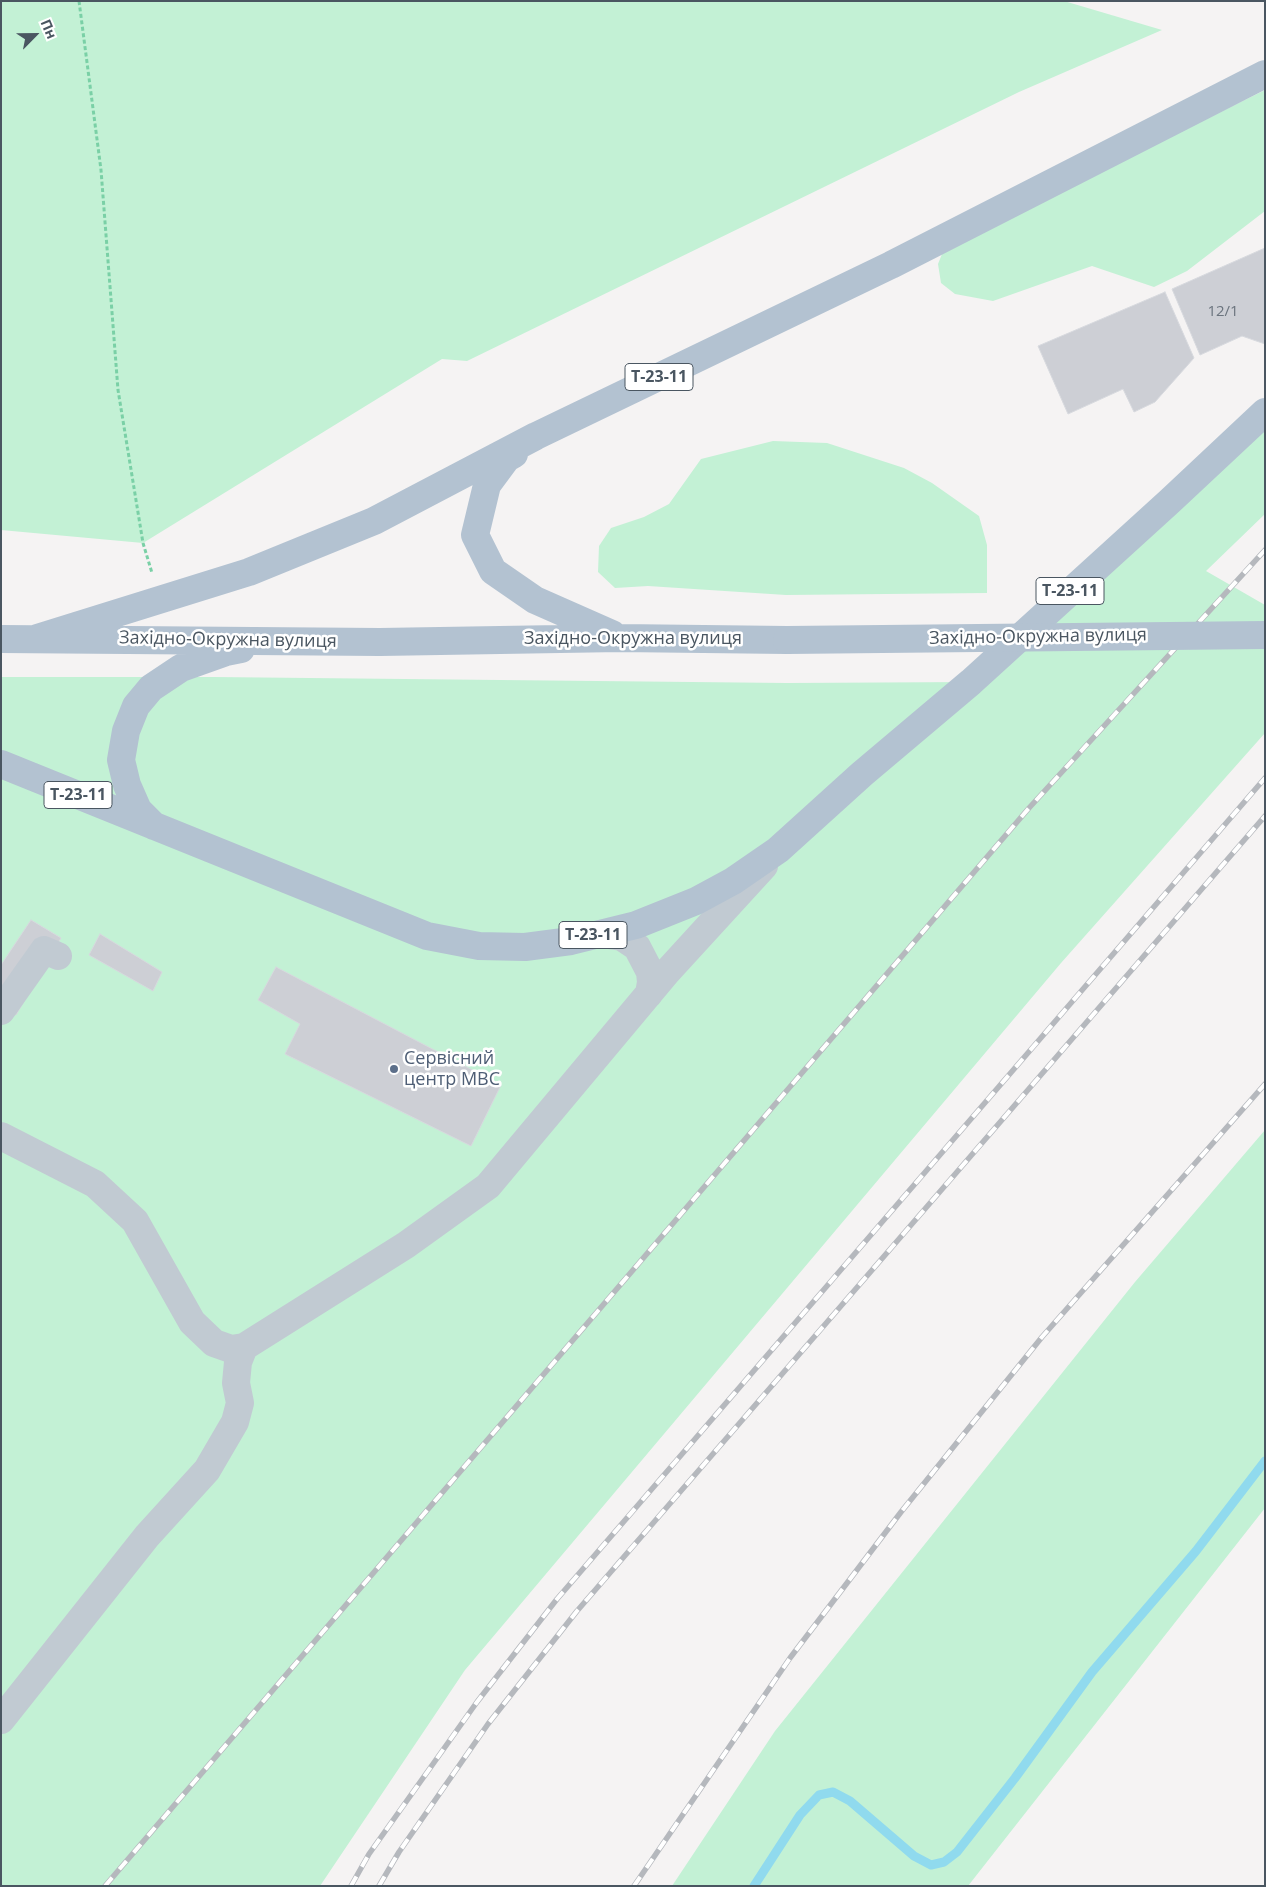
<!DOCTYPE html>
<meta charset="utf-8">
<style>
body{margin:0}
#map{position:relative;width:1266px;height:1887px;overflow:hidden;background:#f5f3f3;font-family:"Open Sans",sans-serif}
canvas{display:block}
.frame{position:absolute;inset:0;border:2px solid #4a5661;pointer-events:none}
.north{position:absolute;left:10px;top:10px;width:50px;height:50px;-webkit-text-stroke:4px #fff;paint-order:stroke;rotate:67deg;font-size:14px;font-weight:700;line-height:20px;text-align:center;color:#4a5661}
.north::after{content:'';display:block;margin:auto;width:18px;height:22px;background:#4a5661;clip-path:polygon(50% 0,100% 100%,50% 72%,0 100%)}
</style>
<div id="map">
<canvas width="1266" height="1887"></canvas>
<div class="frame"></div>
<div class="north">Пн</div>
</div>
<script>
const ctx = document.querySelector('canvas').getContext('2d');
ctx.lineJoin = 'round';
function fillPath(path, color) {
  ctx.fillStyle = color;
  ctx.fill(path, 'evenodd');
}
function poly(rows) {
  const path = new Path2D();
  for (const r of rows) {
    path.moveTo(r[0], r[1]);
    for (let i = 2; i < r.length; i += 2) path.lineTo(r[i], r[i + 1]);
  }
  return path;
}
function strokePath(path, color, width, dash) {
  ctx.strokeStyle = color;
  ctx.lineWidth = width;
  ctx.lineCap = dash ? 'butt' : 'round';
  ctx.setLineDash(dash || []);
  ctx.stroke(path);
}
function write(font, color, halo, rows, align = 'center') {
  ctx.font = font + ' "Open Sans",sans-serif';
  ctx.lineWidth = 5;
  ctx.setLineDash([]);
  ctx.textBaseline = 'middle';
  ctx.strokeStyle = halo;
  ctx.fillStyle = color;
  for (const [text, x, y, turn = 0] of rows) {
    ctx.save();
    ctx.translate(x, y);
    ctx.rotate((+turn || 0) * Math.PI / 180);
    ctx.textAlign = isNaN(turn) ? turn : align;
    if (halo) ctx.strokeText(text, 0, 0);
    ctx.fillText(text, 0, 0);
    ctx.restore();
  }
}
fillPath(poly([
 [1,1,1064,1,1162,30,1019,92,467,361,442,359,143,543,1,530],
 [1265,90,1265,211,1187,271,1154,287,1092,266,993,301,955,294,941,283,938,264,944,249],
 [1265,412,1265,514,1206,571,1265,605,1265,733,1061,963,465,1670,320,1886,1,1886,1,677,214,677,787,683,971,682],
 [773,441,827,443,904,468,932,483,979,516,987,545,987,593,786,595,648,586,615,588,598,572,599,546,611,528,644,517,669,504,701,459],
 [1265,1130,1265,1508,968,1886,672,1886,775,1731,1135,1282]
]), '#c3f1d5');
strokePath(poly([
 [754,1886,800,1815,819,1795,833,1792,850,1801,914,1856,931,1865,944,1862,957,1852,1015,1778,1092,1672,1196,1551,1265,1461]
]), '#90daee', 9);
const building = poly([
 [1265,248,1265,344,1242,336,1200,355,1172,289,1265,248],
 [1165,292,1194,358,1155,402,1134,412,1123,389,1068,414,1038,346,1165,292],
 [31,920,61,938,16,1015,1,1006,1,965,31,920],
 [100,934,162,972,153,991,89,955,100,934],
 [276,967,501,1085,471,1146,285,1054,300,1024,258,1000,276,967]
]);
fillPath(building, '#cdcfd5');
strokePath(building, '#d7d9de', 1);
strokePath(poly([
 [79,1,101,170,118,390,143,543,152,573]
]), '#7ad0a6', 3, [4, 2.5]);
strokePath(poly([
 [601,934,622,937,637,947,650,972,651,982,649,994],
 [1,1011,44,950,58,956],
 [1,1136,95,1184,135,1221,192,1322,214,1343,231,1349,244,1347,406,1245,488,1186,667,972,764,866],
 [1,1720,147,1536,207,1470,235,1422,240,1403,236,1383,238,1362,244,1347]
]), '#c1cad2', 28);
strokePath(poly([
 [514,454,507,458,487,485,475,535,493,571,535,600,612,634],
 [37,638,249,572,374,521,536,436,891,265,1265,74],
 [1,639,380,642,620,638,787,640],
 [1,764,427,936,479,946,525,947,571,941,636,925,696,901,733,881,778,850,862,774,971,682,1170,501,1265,412],
 [154,826,138,810,127,785,121,760,126,731,136,706,151,688,181,668,226,652,241,649]
]), '#b3c2d1', 28);
const rail = poly([
 [105,1886,1029,808,1265,550],
 [351,1886,369,1854,477,1702,557,1599,1265,778],
 [379,1886,399,1852,488,1724,577,1611,1265,816],
 [634,1886,790,1658,901,1512,1042,1337,1265,1084]
]);
strokePath(rail, '#b5b8bd', 5.5);
strokePath(rail, '#fff', 4, [11]);
strokePath(poly([
 [787,640,1265,635]
]), '#b3c2d1', 28);
for (const [x, y, r, color] of [
 [394,1069,5,"#5c6f8a"]
]) {
  const dot = new Path2D();
  dot.arc(x, y, r, 0, 2 * Math.PI);
  ctx.fillStyle = color;
  ctx.fill(dot);
  strokePath(dot, '#fff', 2);
}
write('15px', '#6b747e', null, [
 ["12/1",1223,312]
]);
for (const [x, y, w] of [
 [659,377,68],
 [1070,591,68],
 [78,795,68],
 [593,935,68]
]) {
  const box = new Path2D();
  box.roundRect(x - w / 2, y - 13.5, w, 27, 4);
  ctx.fillStyle = '#fff';
  ctx.fill(box);
  strokePath(box, '#4a5661', 1);
}
write('bold 16px', '#4a5661', null, [
 ["Т-23-11",659,377],
 ["Т-23-11",1070,591],
 ["Т-23-11",78,795],
 ["Т-23-11",593,935]
]);
write('18px', '#4a5661', '#fff', [
 ["Західно-Окружна вулиця",1038,637,-1],
 ["Західно-Окружна вулиця",633,639],
 ["Західно-Окружна вулиця",228,640,1]
]);
write('18px', '#4e5e75', '#fff', [
 ["Сервісний",404,1059],
 ["центр МВС",404,1080]
], 'left');
</script>
